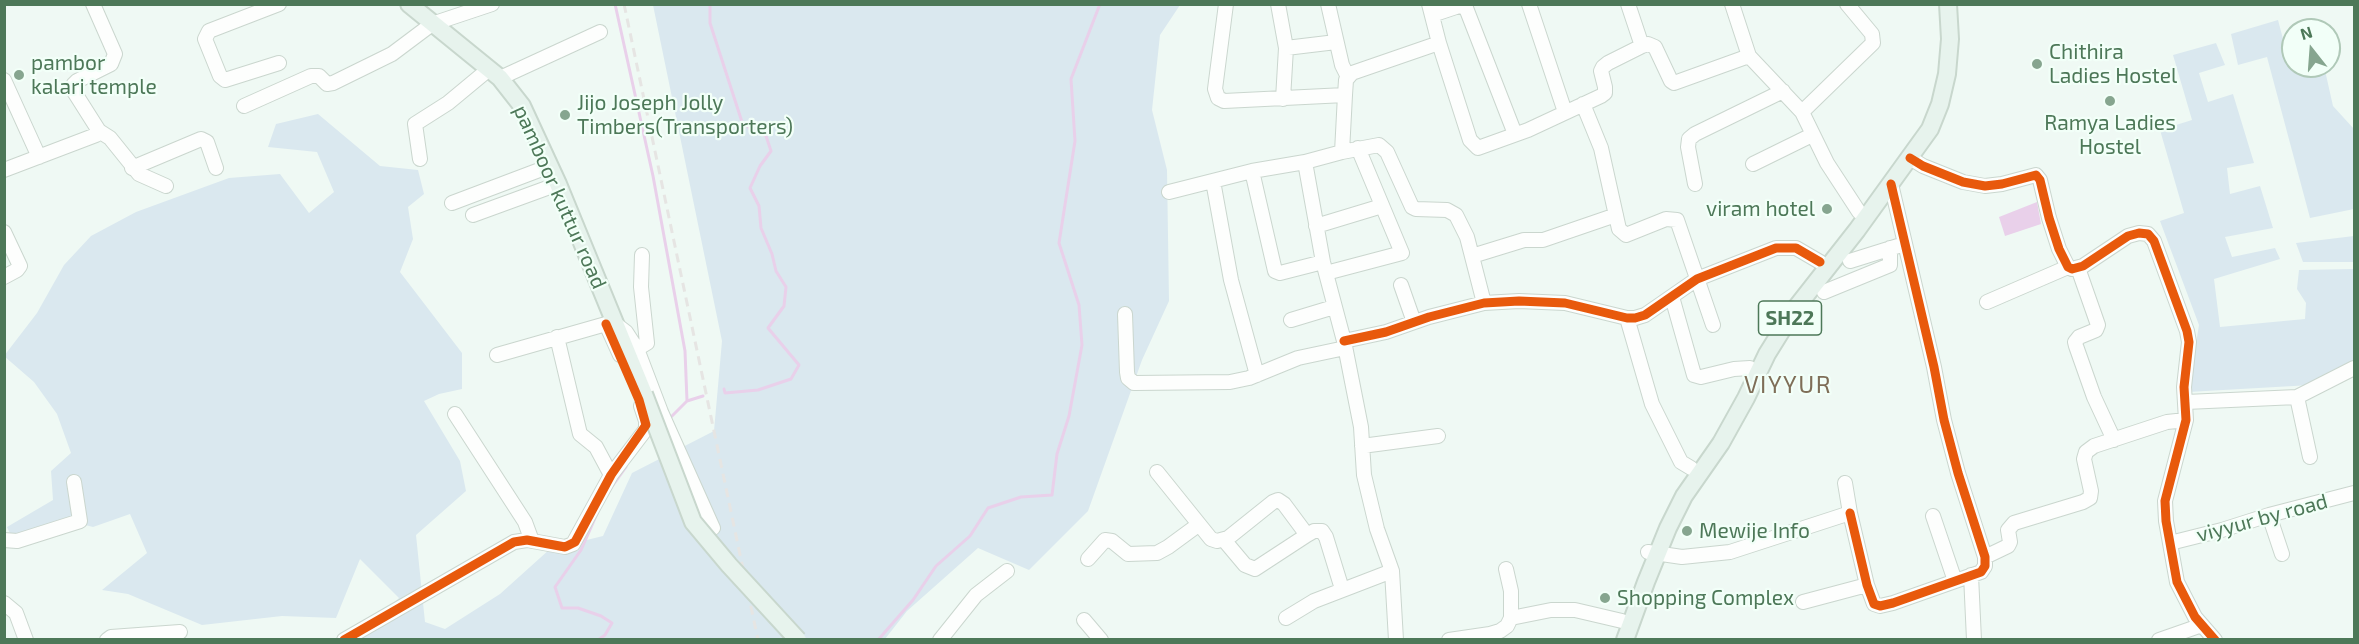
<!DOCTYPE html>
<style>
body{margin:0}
#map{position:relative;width:2359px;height:644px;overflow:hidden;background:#eff9f4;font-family:"Exo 2",sans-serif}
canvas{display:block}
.frame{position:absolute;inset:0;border:6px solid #4d7858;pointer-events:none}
.north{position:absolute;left:2281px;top:18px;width:60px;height:60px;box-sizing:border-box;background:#f2fff8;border:2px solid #b0c9b8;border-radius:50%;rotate:343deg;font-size:16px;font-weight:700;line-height:24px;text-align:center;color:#4d7858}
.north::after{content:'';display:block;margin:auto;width:21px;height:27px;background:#86a58f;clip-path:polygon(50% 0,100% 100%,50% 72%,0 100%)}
</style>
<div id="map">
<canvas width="2359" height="644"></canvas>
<div class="frame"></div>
<div class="north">N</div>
</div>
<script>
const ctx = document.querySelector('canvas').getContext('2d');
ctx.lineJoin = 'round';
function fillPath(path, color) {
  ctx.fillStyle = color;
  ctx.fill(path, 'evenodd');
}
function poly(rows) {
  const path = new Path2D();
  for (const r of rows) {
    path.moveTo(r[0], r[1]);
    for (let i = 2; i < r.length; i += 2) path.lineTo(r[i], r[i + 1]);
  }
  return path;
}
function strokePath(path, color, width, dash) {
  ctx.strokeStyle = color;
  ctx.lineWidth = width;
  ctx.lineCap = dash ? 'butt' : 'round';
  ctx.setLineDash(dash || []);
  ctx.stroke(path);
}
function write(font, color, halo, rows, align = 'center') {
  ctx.font = font + ' "Exo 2",sans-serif';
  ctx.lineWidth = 4.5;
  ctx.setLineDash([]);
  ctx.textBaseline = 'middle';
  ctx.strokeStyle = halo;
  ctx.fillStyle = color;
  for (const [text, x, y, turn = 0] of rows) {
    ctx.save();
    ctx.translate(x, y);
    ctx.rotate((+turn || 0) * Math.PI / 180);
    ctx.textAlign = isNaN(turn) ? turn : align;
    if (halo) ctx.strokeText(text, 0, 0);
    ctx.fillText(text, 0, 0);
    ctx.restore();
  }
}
fillPath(poly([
 [653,5,1180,5,1160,35,1152,110,1167,170,1169,301,1142,360,1088,511,1029,570,978,548,907,611,885,639,358,639,399,598,360,559,336,618,282,616,202,625,128,594,102,590,147,553,130,514,93,527,70,521,16,546,7,527,53,500,51,471,71,453,57,414,34,382,4,356,37,313,64,265,91,236,136,212,229,178,280,174,309,213,334,192,317,152,268,147,276,124,318,114,380,166,418,170,424,194,408,207,413,239,400,272,462,353,462,389,439,394,424,401,460,461,466,491,416,535,425,622,445,629,500,594,550,549,603,536,632,473,714,431,722,341],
 [2278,20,2283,39,2293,35,2293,66,2324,66,2333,106,2354,129,2354,209,2310,218,2267,57,2238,65,2231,34],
 [2216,43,2225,65,2199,73,2208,102,2233,94,2254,163,2227,168,2230,194,2260,186,2273,228,2225,237,2232,257,2275,248,2280,259,2214,279,2220,327,2305,319,2306,303,2297,289,2299,270,2354,269,2354,365,2311,385,2188,392,2199,325,2160,221,2184,213,2160,130,2192,120,2173,55],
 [2354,236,2354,262,2303,262,2296,243]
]), '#dae8ef');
fillPath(poly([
 [2037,202,2041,224,2005,236,1999,217]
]), '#e9d0ea');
strokePath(poly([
 [615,4,653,176,685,351,687,401],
 [710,4,710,23,742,122,752,130,766,136,771,151,760,166,750,188,759,206,761,228,772,254,776,271,786,287,784,306,768,328,799,365,791,379,758,390,725,393,724,389],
 [669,419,687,401,703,396],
 [611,488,626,467],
 [598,640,605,635,612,623,601,616,578,608,562,608,555,587,581,550,600,507],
 [878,640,913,600,936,566,970,536,988,508,1021,497,1052,495,1057,454,1069,416,1082,345,1079,305,1059,243,1075,141,1071,79,1100,4]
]), '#e9d0ea', 3);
const minor = poly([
 [279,4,209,31,205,39,220,76,225,80,279,63],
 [1226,4,1215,89,1218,98,1224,101,1345,95,1346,80,1352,73,1439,43,1429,4],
 [1278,4,1286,48,1283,99],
 [1328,4,1342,65,1348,77],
 [1529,4,1565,112],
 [1628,4,1642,46],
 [1732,4,1749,56,1802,112,1827,163,1859,212],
 [1432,15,1459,6,1466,8,1515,134],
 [1439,43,1470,140,1478,148,1528,130,1601,96,1605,93,1605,87,1601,71,1603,67,1608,63,1642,46,1648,44,1655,47,1671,81,1674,83,1749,56],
 [1286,48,1336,42],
 [500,78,600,32],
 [4,80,39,157],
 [1583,104,1601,148,1619,229,1626,235,1666,219,1677,220,1713,325],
 [244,106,311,76,319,76,327,84,333,83,392,54,432,24,492,4],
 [1802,112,1873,43,1872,34,1847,4],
 [99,131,110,138,139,174,166,186],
 [1342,152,1345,95],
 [1910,158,1923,166,1963,182,1985,186,2002,184,2036,175,2040,180,2049,218,2059,249,2068,267,2072,269,2083,266,2128,236,2139,233,2148,234,2154,241,2187,331,2189,342,2184,387,2186,420,2165,501,2166,521,2177,582,2195,617,2215,640],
 [420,159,415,124,448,103,489,69],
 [1305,162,1323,262,1344,341,1361,427,1364,475,1377,529,1392,571,1396,640],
 [1753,164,1812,135],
 [132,168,201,139,207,142,216,168],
 [4,170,96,135,99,131,73,90,73,85,77,81,111,64,115,54,93,4],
 [1252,171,1275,271,1280,273,1323,262],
 [1213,181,1231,280,1257,375],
 [1695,184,1688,147,1689,139,1695,134,1783,91],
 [1169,192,1252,171,1305,162,1342,152,1379,145,1387,152,1412,207,1416,209,1447,210,1456,215,1467,237,1484,303],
 [452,203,550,166],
 [473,215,558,184],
 [1316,226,1382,206],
 [4,232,20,266,17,270,4,277],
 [1472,256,1524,240,1543,240,1616,215],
 [1850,261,1898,246],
 [2078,268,2098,325,2096,330,2079,337,2075,342,2076,346,2094,397,2114,440],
 [1326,273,1402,253,1358,148],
 [1401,285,1414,322],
 [1824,292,1890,265,1890,248],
 [1672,297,1694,375,1701,377,1734,369,1750,368],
 [1987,302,2068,267],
 [1125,314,1127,372,1128,378,1134,383,1230,382,1249,378,1298,358,1345,348],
 [1627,318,1652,404,1681,462,1691,468],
 [1291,320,1334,307],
 [606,324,620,355],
 [557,337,580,434,596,447,611,475],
 [1344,341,1386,332,1429,317,1484,303,1519,301,1565,303,1627,318,1635,318,1645,315,1697,279,1776,248,1796,248,1820,262],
 [637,349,647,343,641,287,642,255],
 [497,355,613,322,626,332,637,349,661,412,713,528],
 [2297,397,2310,457],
 [2186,402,2297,397,2354,368],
 [455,414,525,522,532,541],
 [1362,446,1438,436],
 [1157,472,1211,539,1217,541,1228,538,1273,502,1278,500,1284,504,1307,535],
 [1850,513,1867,585,1874,604,1880,606,1893,603,1981,572,1985,566,1985,557,1958,473,1944,420,1934,367,1891,184],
 [2269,515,2282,554],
 [1933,516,1955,581],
 [4,540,17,541,80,521,74,482],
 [1224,540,1245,565,1255,569,1307,535,1314,531,1322,531,1326,537,1342,589],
 [2170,543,2222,530,2269,515,2354,493],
 [1648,552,1682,557,1730,552,1850,513,1845,483],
 [1985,557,2008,546,2010,542,2008,530,2014,523,2083,502,2090,498,2091,491,2084,459,2086,452,2094,446,2167,422,2186,420],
 [1088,559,1105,540,1112,541,1128,554,1157,553,1168,547,1198,525],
 [1506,569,1511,591,1511,618],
 [1971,575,1974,640],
 [1803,602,1867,585],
 [4,603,16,613,26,640],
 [1286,618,1314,601,1392,571],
 [1084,620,1101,640],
 [107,640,111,637,180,632],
 [344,640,514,542,527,540,565,547,573,544,611,475,646,429,646,421,641,406],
 [940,640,976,595,1007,571],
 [1449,640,1490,634,1500,631,1507,626,1511,618,1551,610,1575,610,1622,621],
 [2159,640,2202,625]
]);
const major = poly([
 [409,4,500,78,522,106,558,184,644,394],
 [1625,640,1646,582,1668,528,1684,496,1721,443,1746,398,1767,354,1795,309,1857,230,1930,129,1940,104,1947,74,1950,39,1948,4]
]);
strokePath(minor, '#cad6ce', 16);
strokePath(major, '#c8d7cd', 20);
strokePath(minor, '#fdfefd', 14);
strokePath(major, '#e7f3ed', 16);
strokePath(poly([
 [624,4,758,640]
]), '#e6e5e3', 3, [9, 6]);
const majorBridge = poly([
 [644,394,693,522,729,565,798,640]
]);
strokePath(majorBridge, '#c8d7cd', 20, []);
strokePath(majorBridge, '#e7f3ed', 16);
strokePath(poly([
 [1910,158,1923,166,1963,182,1985,186,2002,184,2036,175,2040,180,2049,218,2059,249,2068,267,2072,269,2083,266,2128,236,2139,233,2148,234,2154,241,2187,331,2189,342,2184,387,2186,420,2165,501,2166,521,2177,582,2195,617,2215,640],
 [1344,341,1386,332,1429,317,1484,303,1519,301,1565,303,1627,318,1635,318,1645,315,1697,279,1776,248,1796,248,1820,262],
 [1850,513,1867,585,1874,604,1880,606,1893,603,1981,572,1985,566,1985,557,1958,473,1944,420,1934,367,1891,184],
 [344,640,514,542,527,540,565,547,575,542,611,475,646,425,639,400,606,324]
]), '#e8590c', 9);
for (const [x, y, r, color] of [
 [2037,64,6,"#86a58f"],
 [19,75,6,"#86a58f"],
 [2110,101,6,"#86a58f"],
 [565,115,6,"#86a58f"],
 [1827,209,6,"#86a58f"],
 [1687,531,6,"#86a58f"],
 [1605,598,6,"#86a58f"]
]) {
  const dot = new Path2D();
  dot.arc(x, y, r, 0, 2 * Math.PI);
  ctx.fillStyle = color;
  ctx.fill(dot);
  strokePath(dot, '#f2fff8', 2);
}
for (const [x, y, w] of [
 [1790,318,63]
]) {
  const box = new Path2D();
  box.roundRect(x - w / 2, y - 17, w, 34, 4.5);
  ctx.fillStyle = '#f2fff8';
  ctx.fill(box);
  strokePath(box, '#4d7858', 1.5);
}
write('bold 20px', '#4d7858', null, [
 ["SH22",1790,318]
]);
write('21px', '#4d7858', '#f2fff8', [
 ["Chithira",2049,52],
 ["Ladies Hostel",2049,76],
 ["pambor",31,63],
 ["kalari temple",31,87],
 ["Jijo Joseph Jolly",577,103],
 ["Timbers(Transporters)",577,127],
 ["Ramya Ladies",2110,123,"center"],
 ["Hostel",2110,147,"center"],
 ["viram hotel",1815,209,"right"],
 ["Mewije Info",1699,531],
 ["Shopping Complex",1617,598]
], 'left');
write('21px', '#4d7858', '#f2fff8', [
 ["pamboor kuttur road",560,197,66],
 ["viyyur by road",2262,518,-15]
]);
ctx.letterSpacing = '1.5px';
write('24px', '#7f6e58', '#f2fff8', [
 ["VIYYUR",1788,385]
]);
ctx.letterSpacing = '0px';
</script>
